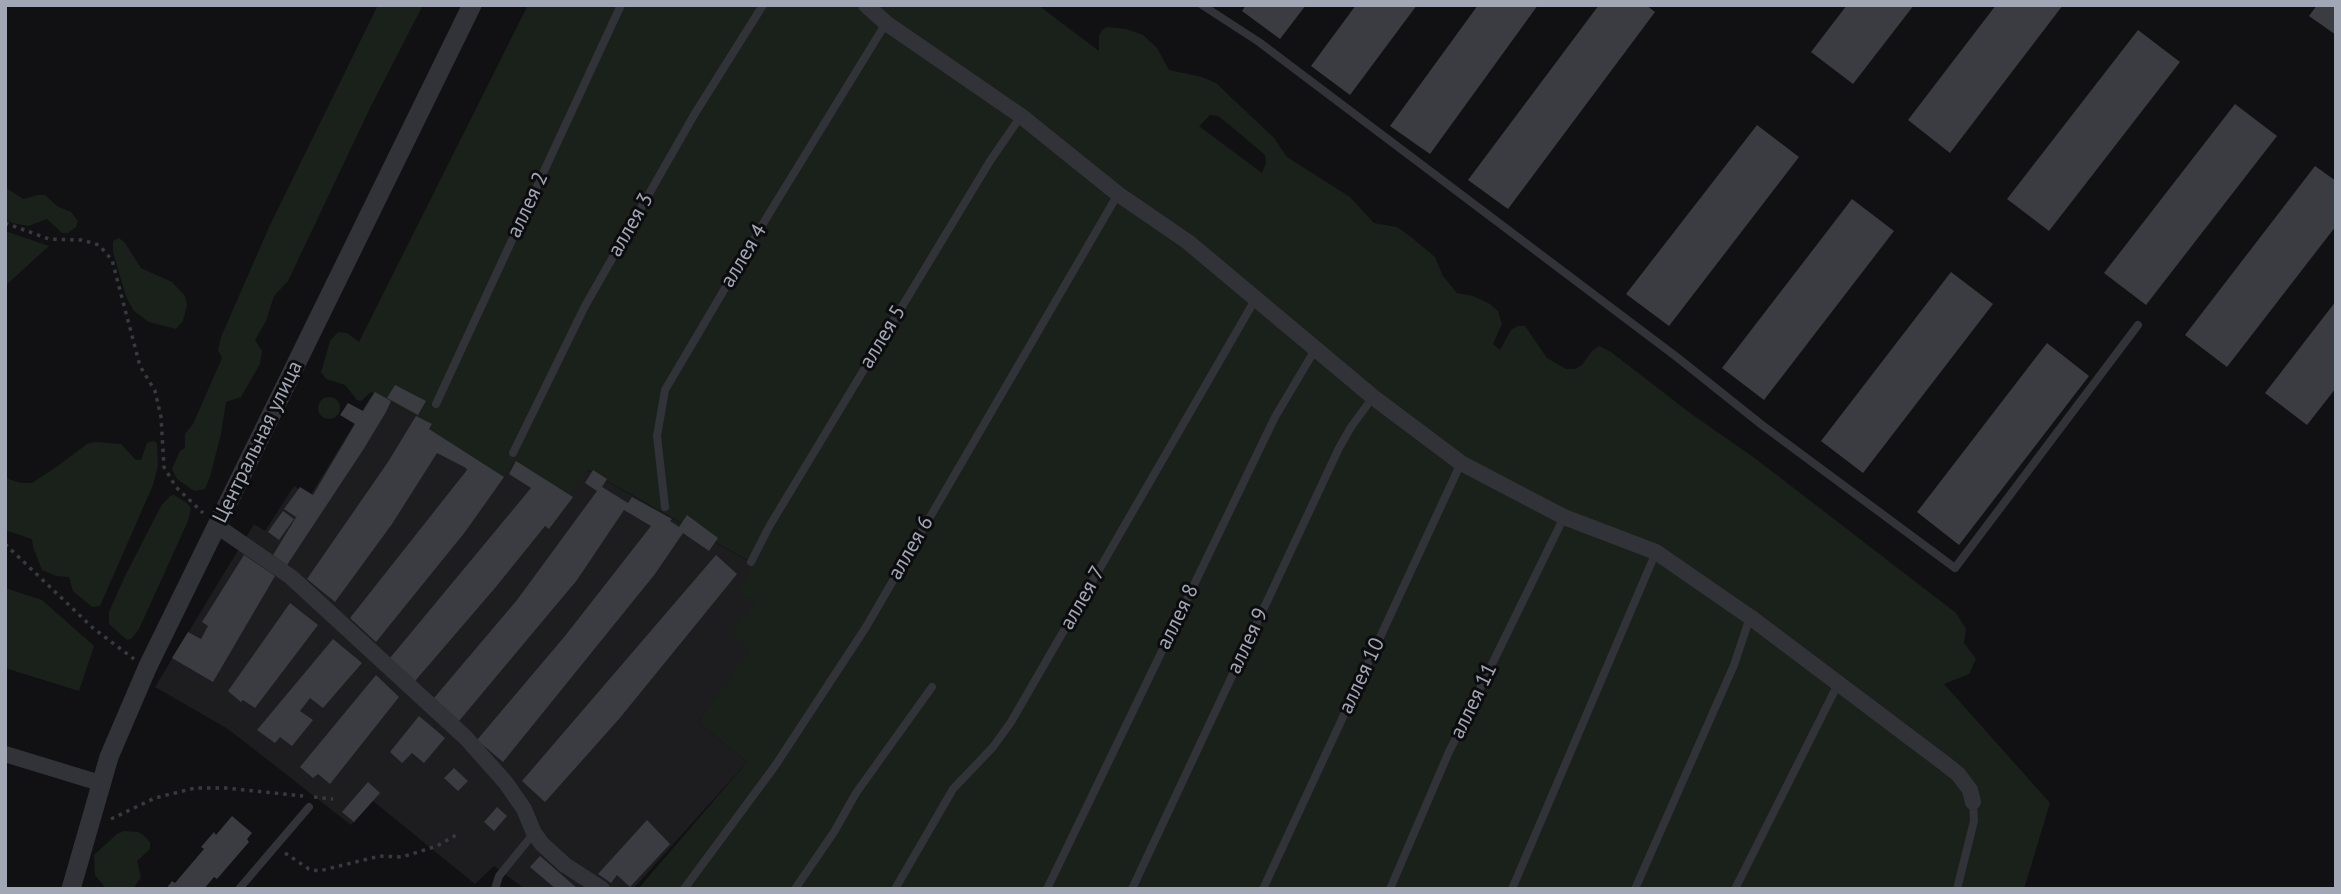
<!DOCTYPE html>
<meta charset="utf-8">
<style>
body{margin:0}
#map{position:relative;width:2341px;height:894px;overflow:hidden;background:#111113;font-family:"PT Sans",sans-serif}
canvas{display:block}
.frame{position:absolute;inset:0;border:7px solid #a1a7b5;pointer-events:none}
</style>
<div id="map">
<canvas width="2341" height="894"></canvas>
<div class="frame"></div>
</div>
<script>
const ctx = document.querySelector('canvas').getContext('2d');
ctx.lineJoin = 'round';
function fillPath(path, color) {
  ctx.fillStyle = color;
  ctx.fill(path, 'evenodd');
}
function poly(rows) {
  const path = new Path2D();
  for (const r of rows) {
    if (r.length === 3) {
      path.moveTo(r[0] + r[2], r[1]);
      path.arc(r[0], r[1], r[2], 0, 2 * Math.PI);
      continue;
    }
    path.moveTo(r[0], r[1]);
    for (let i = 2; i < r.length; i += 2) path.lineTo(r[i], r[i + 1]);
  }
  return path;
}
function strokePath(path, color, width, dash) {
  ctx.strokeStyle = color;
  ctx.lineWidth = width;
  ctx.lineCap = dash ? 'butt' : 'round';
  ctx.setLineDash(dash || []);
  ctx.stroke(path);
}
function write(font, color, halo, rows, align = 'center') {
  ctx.font = font + ' "PT Sans",sans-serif';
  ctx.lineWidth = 6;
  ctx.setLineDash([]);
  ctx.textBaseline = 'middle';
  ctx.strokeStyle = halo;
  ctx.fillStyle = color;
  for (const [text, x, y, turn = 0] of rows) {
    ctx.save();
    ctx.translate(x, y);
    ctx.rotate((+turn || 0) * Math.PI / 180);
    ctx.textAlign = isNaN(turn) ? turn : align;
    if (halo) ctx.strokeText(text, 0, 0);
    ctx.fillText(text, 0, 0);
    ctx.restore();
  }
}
fillPath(poly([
 [373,393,432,425,428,432,504,478,513,463,587,470,755,565,755,604,751,649,698,722,747,762,633,889,525,889,494,866,475,884,373,801,351,825,228,729,155,687,254,524,265,531,294,486,310,496]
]), '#1d1d20');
fillPath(poly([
 [378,5,423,5,371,106,288,281,274,296,266,321,255,340,262,351,260,364,241,397,226,402,221,434,210,477,205,489,194,491,177,479,172,469,180,451,185,448,185,434,193,424,222,358,218,350,221,337,270,225],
 [528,5,1038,5,1099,51,1099,36,1102,30,1107,27,1126,29,1143,35,1157,48,1169,70,1202,77,1216,83,1274,138,1287,157,1350,197,1374,223,1397,227,1411,237,1435,257,1443,276,1457,293,1473,296,1490,304,1498,311,1502,324,1493,344,1500,350,1511,330,1518,326,1525,326,1547,358,1566,369,1575,369,1582,365,1592,351,1599,346,1611,352,1690,413,1756,459,1956,613,1966,629,1964,643,1976,659,1969,674,1944,684,2050,803,2024,889,638,889,747,762,698,722,750,649,730,633,755,604,739,591,754,564,588,470,567,497,513,463,504,478,428,432,432,425,371,392,361,401,357,400,345,385,326,379,321,372,330,341,338,332,347,333,359,342],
 [1210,115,1218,116,1232,127,1265,155,1266,163,1262,173,1199,126],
 [5,187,23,199,38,195,45,195,57,206,71,212,78,221,76,227,68,233,62,233,47,219,28,226,12,223,5,219],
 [5,231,49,246,5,286],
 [119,238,125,243,141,268,172,282,185,296,187,305,183,321,176,329,149,322,134,311,126,297,113,252,113,241],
 [329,408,11],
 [153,441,157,443,158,466,153,485,100,606,92,607,73,591,69,577,56,576,42,570,33,547,32,539,5,530,5,478,21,483,32,483,59,465,87,444,95,442,121,444,136,460,141,460,147,443],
 [174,495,187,503,191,508,188,521,139,629,131,639,127,640,109,624,109,612,124,578,161,506,170,496],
 [5,588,42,600,94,646,79,691,5,668],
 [124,831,138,832,142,834,150,842,150,849,137,861,141,877,135,886,131,889,106,889,95,875,94,855,117,834]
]), '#19211a');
fillPath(poly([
 [1246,5,1306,5,1280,39,1242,11],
 [1356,5,1417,5,1350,95,1311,66],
 [1478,5,1538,5,1430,154,1390,126],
 [1599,5,1646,5,1655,12,1508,209,1468,180],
 [1847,5,1914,5,1853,84,1811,52],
 [1996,5,2063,5,1950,153,1908,120],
 [2317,5,2336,5,2336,35,2309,16],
 [2138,30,2180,62,2049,231,2007,199],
 [2235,104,2277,136,2146,305,2104,273],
 [1757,125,1799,157,1669,326,1626,294],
 [2315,166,2336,181,2336,226,2227,367,2185,335],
 [1852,199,1894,231,1764,400,1722,368],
 [1951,272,1993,304,1863,473,1821,441],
 [2336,301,2336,388,2307,425,2265,393],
 [2047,343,2089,376,1959,545,1917,512],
 [395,385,426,401,418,415,387,398],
 [375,392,391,401,386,412,363,450,287,565,273,555,298,514,296,517,284,509,300,487,313,495,355,424,340,415,348,403,363,411],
 [416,416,432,424,429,429,504,477,465,532,376,642,350,618,467,470,466,468,437,453,392,524,335,602,307,579,388,462],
 [516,461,573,497,549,529,545,526,495,588,415,681,390,658,531,488,509,474],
 [593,470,607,479,602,487,628,503,632,497,672,519,670,521,679,527,687,515,718,538,709,551,683,533,655,574,503,762,477,740,565,636,651,526,624,510,577,580,459,721,434,698,517,600,597,491,585,483],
 [283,511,294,519,279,540,268,532],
 [244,555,275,576,213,682,172,658,188,632,201,639,208,626,202,622],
 [716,555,737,574,619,719,545,802,522,781],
 [290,603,318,625,255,708,243,700,241,702,228,691],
 [333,639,362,663,323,708,310,698,300,711,313,720,292,746,280,737,275,743,257,730],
 [376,675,399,697,330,784,318,774,313,778,300,767],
 [419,716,445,738,424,763,412,753,402,763,390,752],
 [454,768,468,781,458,791,444,778],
 [368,782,380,793,354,822,342,812],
 [497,807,507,816,494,831,484,822],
 [232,816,252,833,247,839,249,842,217,879,214,877,204,889,166,889,172,881,175,883,204,849,201,847,214,832,216,835],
 [647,820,670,844,630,887,617,875,611,883,598,874],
 [540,856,578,889,556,889,530,867]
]), '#3a3c41');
strokePath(poly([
 [5,223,49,239,82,240,99,245,112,260,140,366,155,391,161,417,164,467,176,487,203,513],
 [5,544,93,628,134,659],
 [314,797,333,799],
 [111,819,155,798,195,788,226,788,303,796],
 [285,853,309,869,319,871,380,856,402,857,437,846,458,834]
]), '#383a3f', 3.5, [3.5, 5]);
strokePath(poly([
 [1202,5,1259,42,1678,358,1762,425,1955,568,2138,325],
 [436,404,621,5],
 [513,453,585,306,694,115,763,5],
 [665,507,657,436,665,390,767,217,886,23],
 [751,562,770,525,990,161,1021,116],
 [239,889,309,807],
 [495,889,499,876,534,833],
 [684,889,775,766,866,627,1118,194],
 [795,889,834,832,856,793,932,687],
 [895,889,953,789,993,747,1011,722,1256,298],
 [1047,889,1275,417,1316,348],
 [1132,889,1339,448,1351,427,1373,397],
 [1263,889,1461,463],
 [1390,889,1448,754,1564,517],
 [1512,889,1656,552],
 [1635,889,1734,665,1750,617],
 [1735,889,1838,684],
 [1957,889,1974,821,1973,802]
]), '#323338', 8);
strokePath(poly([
 [866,5,886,23,1021,116,1118,194,1188,242,1373,397,1461,463,1564,517,1656,552,1750,617,1944,763,1958,774,1970,790,1973,802],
 [217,526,291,577,466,738,506,783,524,809,534,833,542,844,565,865,602,889],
 [5,754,100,783]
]), '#323338', 16);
strokePath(poly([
 [71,889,109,757,148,666,472,5]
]), '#323338', 19);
write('21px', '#a1a7b5', '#0c0c0e', [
 ["аллея 2",528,205,-65],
 ["аллея 3",631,225,-60],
 ["аллея 4",744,256,-59],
 ["аллея 5",883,337,-59],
 ["Центральная улица",258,442,-64],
 ["аллея 6",911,548,-60],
 ["аллея 7",1083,598,-60],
 ["аллея 8",1178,617,-64],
 ["аллея 9",1248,641,-65],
 ["аллея 10",1362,676,-65],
 ["аллея 11",1474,701,-64]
]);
</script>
